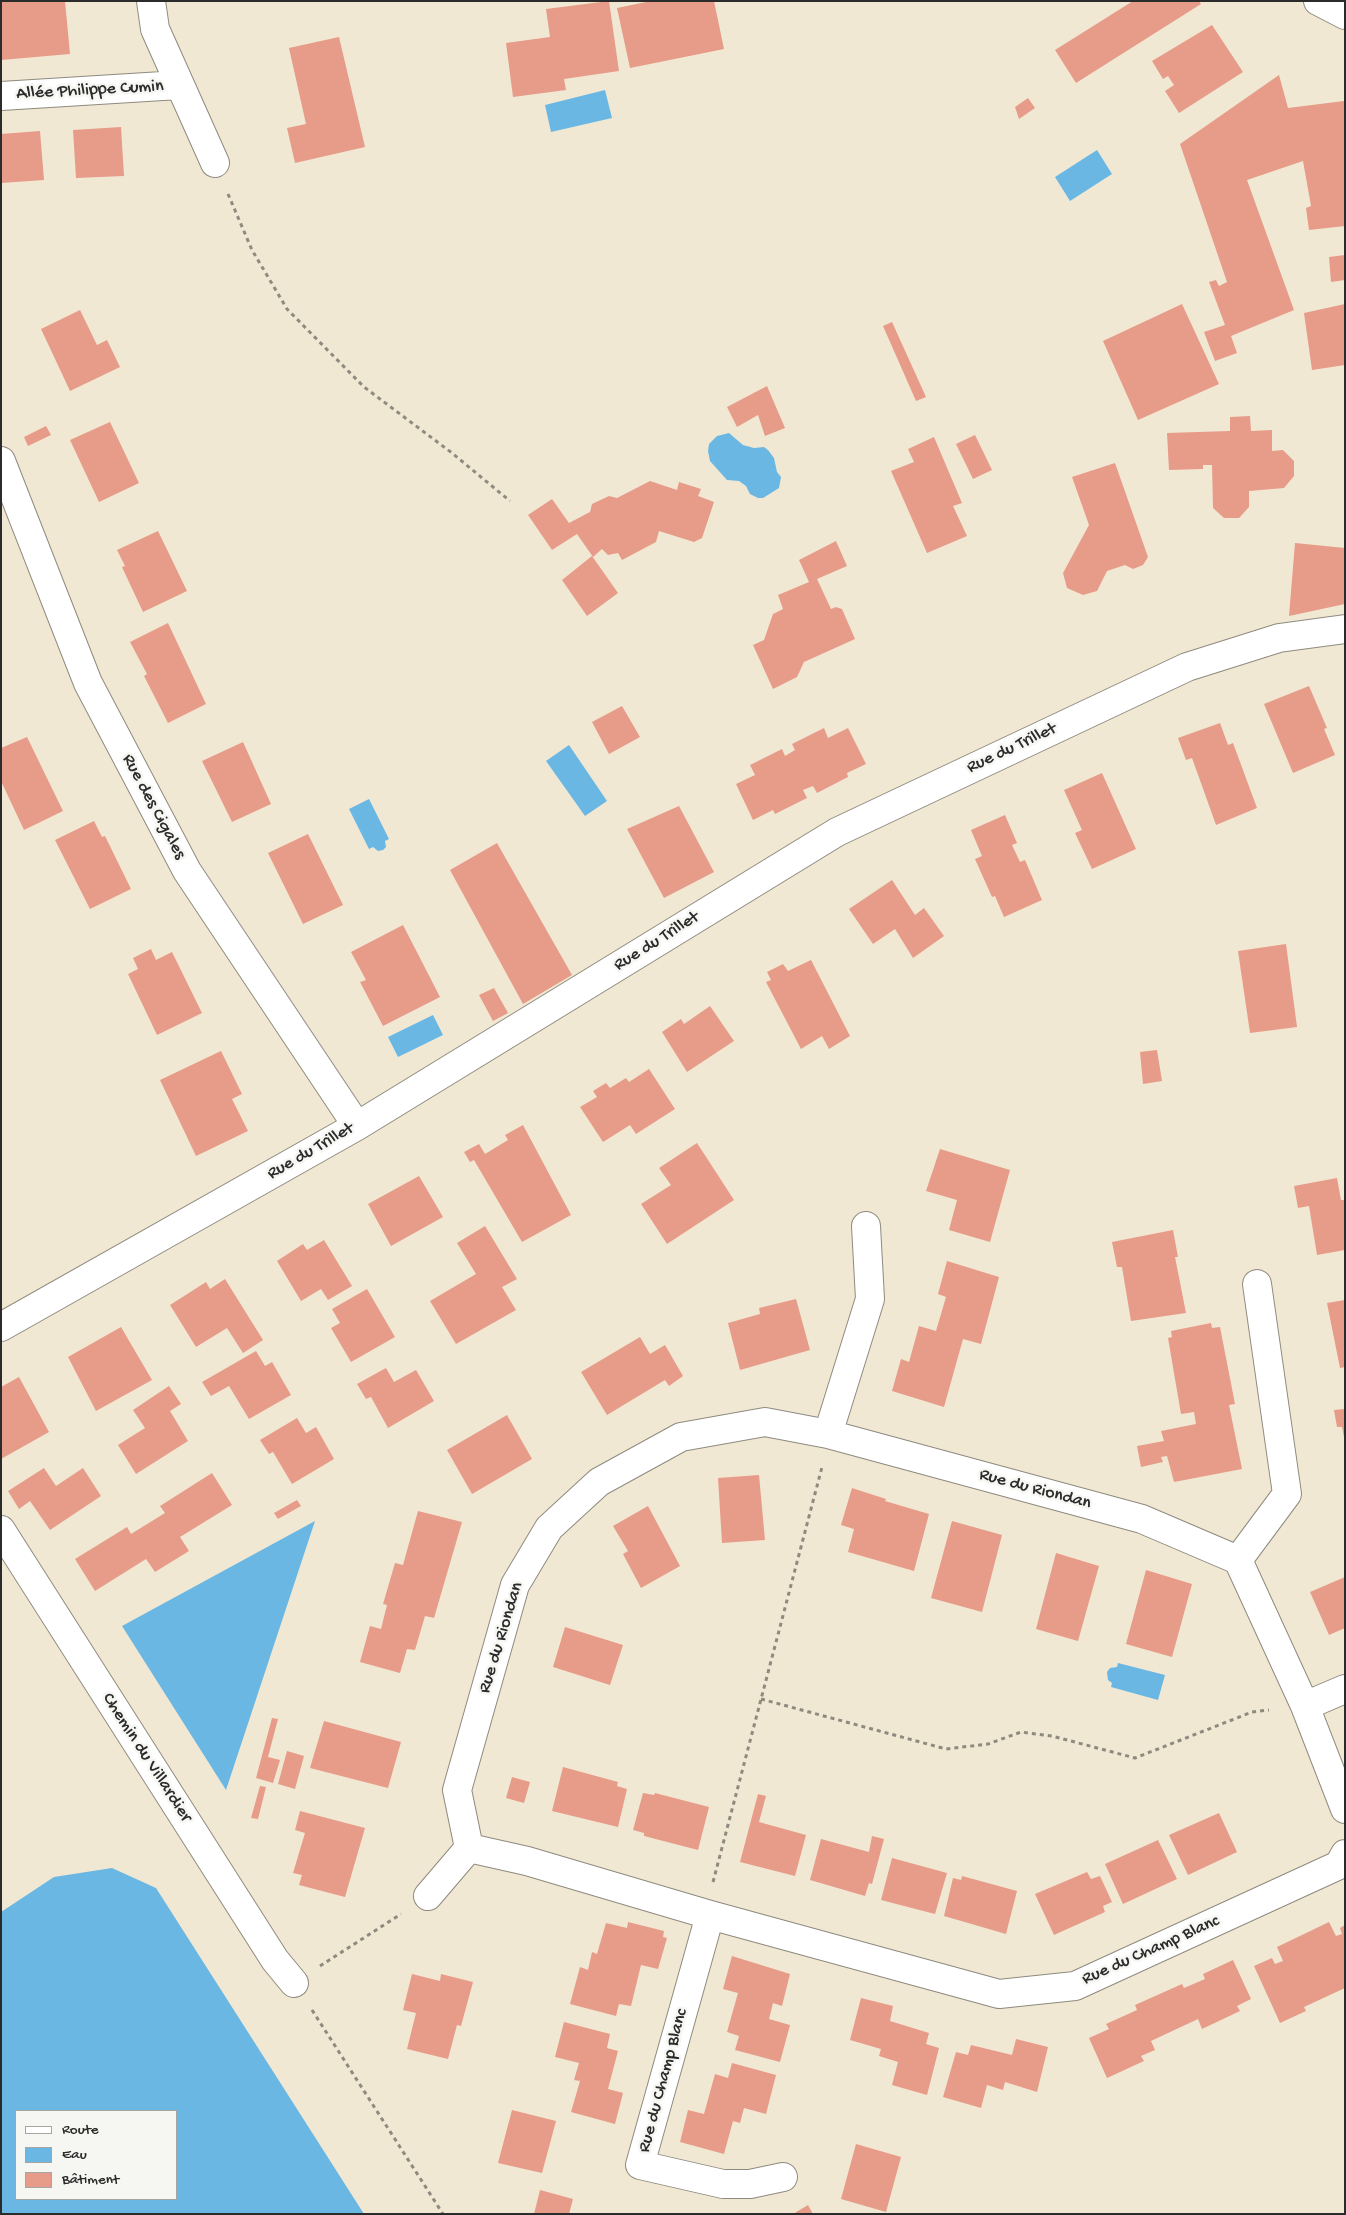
<!DOCTYPE html>
<meta charset="utf-8">
<style>
body{margin:0}
#map{position:relative;width:1346px;height:2215px;overflow:hidden;background:#f1e8d3;font-family:"Gochi Hand",sans-serif}
canvas{display:block}
.frame{position:absolute;inset:0;border:2px solid #2b2b2b;pointer-events:none}
.legend{position:absolute;left:15px;top:2110px;width:162px;height:90px;box-sizing:border-box;background:#f6f6f2;border:1px solid #a5a5a2;margin:0;padding:6px 9px;list-style:none;font-size:15px;color:#2b2b2b}
.legend li{display:flex;align-items:center;gap:10px;height:25px}
.legend b{width:25px;border:1px solid #a5a5a2}
</style>
<div id="map">
<canvas width="1346" height="2215"></canvas>
<div class="frame"></div>
<ul class="legend">
<li><b style="height:6px;background:#fff"></b>Route</li>
<li><b style="height:14px;background:#6ab7e4"></b>Eau</li>
<li><b style="height:14px;background:#e79b89"></b>Bâtiment</li>
</ul>
</div>
<script>
const ctx = document.querySelector('canvas').getContext('2d');
ctx.lineJoin = 'round';
function fillPath(path, color) {
  ctx.fillStyle = color;
  ctx.fill(path, 'evenodd');
}
function poly(rows) {
  const path = new Path2D();
  for (const r of rows) {
    path.moveTo(r[0], r[1]);
    for (let i = 2; i < r.length; i += 2) path.lineTo(r[i], r[i + 1]);
  }
  return path;
}
function strokePath(path, color, width, dash) {
  ctx.strokeStyle = color;
  ctx.lineWidth = width;
  ctx.lineCap = dash ? 'butt' : 'round';
  ctx.setLineDash(dash || []);
  ctx.stroke(path);
}
function write(font, color, halo, rows, align = 'center') {
  ctx.font = font + ' "Gochi Hand",sans-serif';
  ctx.lineWidth = 5;
  ctx.setLineDash([]);
  ctx.textBaseline = 'middle';
  ctx.strokeStyle = halo;
  ctx.fillStyle = color;
  for (const [text, x, y, turn = 0] of rows) {
    ctx.save();
    ctx.translate(x, y);
    ctx.rotate((+turn || 0) * Math.PI / 180);
    ctx.textAlign = isNaN(turn) ? turn : align;
    if (halo) ctx.strokeText(text, 0, 0);
    ctx.fillText(text, 0, 0);
    ctx.restore();
  }
}
fillPath(poly([
 [605,90,612,118,551,132,545,105],
 [1097,150,1112,174,1070,201,1055,177],
 [729,433,743,445,754,448,764,447,768,450,774,458,777,472,781,477,779,488,763,498,758,498,750,494,746,486,739,481,727,480,710,461,708,451,709,444,717,436],
 [569,745,607,801,585,816,546,761],
 [369,799,389,839,385,841,386,847,383,850,378,851,373,847,369,849,349,809],
 [433,1015,443,1035,398,1057,388,1037],
 [315,1521,226,1790,122,1626],
 [1118,1663,1165,1675,1158,1700,1111,1687,1112,1683,1108,1680,1107,1672,1110,1668,1117,1667],
 [112,1868,156,1888,364,2214,1,2214,1,1912,54,1877],
 [16,2111,176,2111,176,2199,16,2199]
]), '#6ab7e4');
fillPath(poly([
 [1,1,65,1,70,54,1,60],
 [609,1,619,71,564,79,566,90,513,97,506,43,550,37,546,9],
 [651,1,714,1,724,49,630,68,617,8],
 [1133,1,1199,1,1201,4,1076,83,1055,50],
 [1212,25,1243,72,1179,113,1165,91,1174,85,1168,76,1163,79,1152,61],
 [339,37,365,147,295,163,287,128,306,124,289,48],
 [1279,75,1288,108,1344,101,1345,226,1309,230,1306,208,1311,206,1303,161,1247,180,1294,310,1231,336,1237,353,1215,361,1204,332,1225,325,1209,282,1216,280,1219,286,1227,282,1180,144],
 [1028,98,1035,108,1019,119,1015,107],
 [121,127,124,176,76,178,73,130],
 [40,131,44,180,1,183,1,134],
 [1345,255,1345,280,1331,282,1329,257],
 [1182,304,1219,384,1138,420,1103,341],
 [1345,304,1345,365,1312,370,1304,313],
 [80,310,97,345,107,340,120,367,70,391,41,329],
 [892,322,926,397,916,401,883,326],
 [767,386,785,428,765,436,758,415,737,427,727,407],
 [1250,416,1251,431,1272,430,1272,451,1283,450,1294,461,1294,476,1284,488,1249,491,1249,507,1239,518,1224,518,1213,508,1212,465,1203,465,1203,469,1169,470,1167,433,1230,431,1230,417],
 [110,422,139,483,99,502,70,440],
 [46,426,51,435,28,446,24,437],
 [975,435,992,470,973,479,956,444],
 [934,437,962,503,953,506,967,536,927,553,891,471,914,462,908,449],
 [1115,463,1148,557,1143,565,1133,569,1125,565,1107,571,1097,591,1083,595,1067,588,1063,573,1089,525,1072,477],
 [650,481,677,490,679,482,701,489,698,496,714,502,702,538,694,542,659,531,656,542,622,560,618,553,608,555,602,549,593,557,577,534,552,550,528,515,552,499,569,523,590,512,592,504,609,496,617,498],
 [158,531,187,591,143,612,122,567,125,566,117,550],
 [836,541,847,566,817,579,831,609,836,607,842,609,855,639,804,662,797,677,773,689,753,645,764,640,773,614,783,609,778,595,809,582,799,560],
 [1295,543,1345,548,1345,604,1289,616],
 [592,556,618,593,587,616,562,580],
 [168,623,206,704,168,723,144,676,147,674,130,642],
 [1309,686,1327,728,1324,729,1335,755,1293,773,1264,704],
 [622,706,640,737,609,754,592,722],
 [1220,723,1228,745,1233,743,1257,808,1216,825,1192,758,1186,760,1178,738],
 [824,728,828,738,848,728,866,764,847,773,848,777,817,793,813,786,803,790,807,798,775,814,773,810,753,820,736,784,755,775,750,765,782,749,785,756,795,750,792,744],
 [27,737,63,811,24,830,1,781,1,748],
 [243,742,271,804,232,822,202,761],
 [1102,773,1136,849,1092,869,1075,833,1082,830,1064,790],
 [679,806,714,872,664,898,627,829],
 [1005,815,1017,843,1012,845,1020,862,1025,860,1042,900,1004,917,995,896,992,897,975,859,982,856,971,830],
 [94,821,102,837,105,836,131,889,90,909,55,840],
 [308,834,343,905,303,924,268,853],
 [497,843,572,975,523,1004,450,870],
 [892,880,915,915,924,908,944,936,913,958,895,929,873,944,849,909],
 [403,925,440,997,383,1026,360,982,366,980,351,952],
 [1286,944,1297,1027,1250,1033,1238,951],
 [151,949,156,960,172,952,202,1013,157,1035,128,974,138,969,133,958],
 [811,960,850,1036,829,1049,822,1036,801,1049,766,982,771,980,767,972,783,964,788,971],
 [494,988,508,1013,493,1021,479,995],
 [710,1006,734,1041,687,1072,662,1032,681,1019,684,1024],
 [1157,1050,1162,1081,1143,1084,1140,1052],
 [221,1051,242,1094,232,1099,248,1131,196,1156,160,1080],
 [649,1069,675,1109,636,1134,630,1125,603,1142,580,1107,597,1097,593,1091,606,1083,610,1088,626,1078,629,1082],
 [523,1125,571,1215,522,1242,474,1160,470,1162,464,1152,479,1144,485,1154,508,1140,505,1135],
 [697,1143,734,1200,667,1244,641,1204,671,1185,659,1168],
 [940,1149,1010,1170,990,1242,949,1230,957,1200,926,1191],
 [419,1176,443,1217,391,1246,368,1204],
 [1337,1178,1341,1200,1345,1200,1345,1250,1317,1255,1309,1206,1298,1208,1294,1186],
 [485,1226,517,1279,502,1287,516,1310,456,1344,430,1301,476,1274,457,1243],
 [1173,1230,1178,1257,1175,1257,1186,1313,1131,1321,1122,1267,1117,1267,1112,1242],
 [324,1240,352,1286,328,1300,321,1289,301,1301,277,1261,303,1244,307,1250],
 [947,1261,999,1277,981,1344,963,1339,944,1407,892,1391,901,1359,909,1362,919,1326,936,1331,946,1297,938,1294],
 [225,1279,263,1340,243,1353,227,1328,196,1347,170,1305,206,1282,210,1289],
 [367,1289,395,1337,351,1362,331,1328,340,1323,332,1309],
 [796,1299,810,1350,740,1370,728,1323,760,1314,759,1308],
 [1345,1300,1345,1367,1340,1368,1327,1303],
 [1211,1323,1212,1328,1220,1327,1235,1404,1229,1405,1242,1469,1174,1482,1167,1456,1161,1457,1163,1462,1141,1467,1137,1446,1164,1441,1161,1431,1196,1424,1194,1412,1181,1414,1168,1338,1172,1337,1171,1331],
 [121,1327,152,1380,96,1411,68,1357],
 [640,1337,650,1354,665,1345,683,1376,669,1386,665,1380,607,1415,581,1372],
 [256,1351,265,1366,272,1362,291,1395,249,1419,229,1386,211,1396,202,1382],
 [386,1368,394,1382,416,1370,434,1401,388,1428,371,1397,366,1399,357,1384],
 [19,1377,49,1432,1,1459,1,1387],
 [169,1386,181,1404,170,1411,188,1441,136,1474,118,1445,145,1428,133,1410],
 [1345,1409,1345,1437,1344,1437,1342,1427,1337,1427,1334,1410],
 [507,1415,532,1459,472,1494,447,1450],
 [297,1418,306,1433,316,1427,334,1459,292,1484,273,1452,269,1454,260,1440],
 [44,1468,56,1486,83,1468,101,1496,50,1530,30,1501,19,1509,8,1491],
 [212,1473,232,1505,180,1537,189,1551,155,1572,146,1559,95,1591,75,1559,127,1527,131,1534,165,1513,160,1506],
 [759,1475,765,1540,722,1543,718,1478],
 [852,1488,886,1499,885,1501,929,1514,914,1571,848,1552,854,1529,841,1525],
 [297,1500,301,1506,278,1519,274,1513],
 [648,1506,680,1566,641,1588,623,1554,628,1551,613,1526],
 [418,1511,462,1522,434,1618,425,1616,415,1650,407,1649,400,1673,360,1662,370,1626,381,1629,387,1605,383,1604,395,1563,403,1565],
 [952,1521,1002,1535,982,1612,931,1598],
 [1056,1553,1099,1566,1078,1641,1036,1629],
 [1146,1570,1192,1584,1172,1657,1126,1644],
 [1345,1577,1345,1628,1329,1635,1310,1592],
 [565,1627,623,1645,610,1685,553,1667],
 [272,1718,278,1719,268,1757,280,1760,273,1783,256,1778],
 [324,1721,401,1742,388,1788,310,1768],
 [287,1751,304,1756,295,1789,278,1784],
 [563,1767,618,1782,617,1786,627,1789,618,1827,552,1811],
 [512,1777,530,1782,524,1803,506,1798],
 [260,1786,266,1787,258,1819,251,1818],
 [643,1793,654,1795,655,1793,709,1807,698,1850,644,1836,644,1833,633,1830],
 [758,1794,766,1796,759,1822,806,1835,795,1876,740,1862],
 [300,1811,365,1828,345,1897,299,1885,302,1875,293,1873,305,1833,295,1830],
 [1219,1813,1237,1852,1188,1875,1169,1835],
 [872,1836,884,1839,872,1884,869,1883,865,1896,810,1880,821,1839,869,1852],
 [1158,1840,1177,1879,1123,1904,1105,1864],
 [892,1858,947,1873,935,1914,881,1900],
 [1087,1872,1091,1879,1100,1876,1112,1902,1103,1906,1105,1912,1054,1935,1035,1894],
 [962,1876,1017,1891,1006,1934,944,1916,953,1878,961,1880],
 [628,1922,664,1931,663,1937,667,1938,658,1969,641,1965,631,2006,619,2004,616,2016,570,2004,580,1967,588,1970,592,1952,597,1954,606,1923,627,1928],
 [1329,1922,1336,1936,1342,1934,1340,1928,1345,1925,1345,1988,1304,2007,1306,2011,1280,2023,1254,1966,1272,1958,1275,1964,1283,1961,1277,1947],
 [732,1956,790,1974,782,2006,773,2003,769,2019,790,2025,780,2062,735,2050,739,2036,727,2032,738,1993,723,1989],
 [1233,1960,1251,1999,1237,2006,1240,2011,1202,2029,1198,2019,1151,2041,1155,2050,1141,2056,1144,2061,1107,2078,1089,2038,1109,2029,1106,2024,1137,2010,1135,2005,1182,1984,1184,1988,1205,1979,1203,1974],
 [412,1974,440,1981,441,1974,473,1982,461,2026,457,2025,448,2059,407,2049,416,2013,403,2010],
 [861,1998,893,2006,890,2021,929,2033,926,2044,939,2048,927,2095,892,2085,898,2062,879,2056,881,2049,850,2040],
 [564,2022,610,2034,607,2048,618,2051,608,2089,623,2093,615,2124,571,2112,580,2081,574,2080,579,2063,555,2057],
 [1016,2039,1048,2047,1037,2092,1005,2082,1003,2090,987,2085,981,2108,943,2097,956,2052,968,2055,971,2045,1012,2055],
 [732,2063,776,2075,766,2114,744,2108,740,2123,733,2121,724,2154,680,2142,688,2110,704,2114,715,2074,728,2078],
 [512,2110,556,2121,542,2173,498,2163],
 [856,2144,901,2157,886,2212,841,2199],
 [540,2190,573,2199,569,2214,534,2214],
 [808,2205,813,2214,793,2214]
]), '#e79b89');
const minor = poly([
 [151,1,155,29,215,163],
 [1318,1,1345,15],
 [1,96,179,85],
 [1,461,88,683,187,871,357,1126],
 [1257,1284,1287,1494,1238,1560,1305,1706],
 [1,1327,357,1126,837,832,1187,667,1279,638,1345,629],
 [828,1434,870,1299,866,1226],
 [1,1530,275,1960,294,1983],
 [1345,1689,1305,1706,1345,1809],
 [469,1848,527,1861,710,1915,999,1994,1075,1986,1339,1865,1345,1854],
 [428,1896,469,1848,457,1790,515,1585,549,1528,599,1482,681,1437,765,1422,828,1434,1142,1519,1238,1560],
 [710,1915,640,2165,723,2184,750,2184,783,2177]
]);
strokePath(minor, '#8e8a7f', 30);
strokePath(poly([
 [228,194,252,250,287,309,364,387,452,453,510,501],
 [761,1699,946,1749,988,1744,1021,1732,1052,1736,1135,1758,1252,1712,1269,1710],
 [713,1882,822,1467],
 [320,1966,401,1914],
 [312,2010,443,2214]
]), '#8e8a7f', 3, [4, 4]);
strokePath(minor, '#fff', 28);
write('18px', '#2b2b2b', '#f6f6f2', [
 ["Allée Philippe Cumin",90,91,-3],
 ["Rue du Trillet",1012,749,-25],
 ["Rue des Cigales",153,807,62],
 ["Rue du Trillet",657,942,-32],
 ["Rue du Trillet",311,1152,-30],
 ["Rue du Riondan",1035,1490,15],
 ["Rue du Riondan",502,1638,-73],
 ["Chemin du Villardier",146,1758,57],
 ["Rue du Champ Blanc",1151,1951,-24],
 ["Rue du Champ Blanc",664,2081,-75]
]);
</script>
